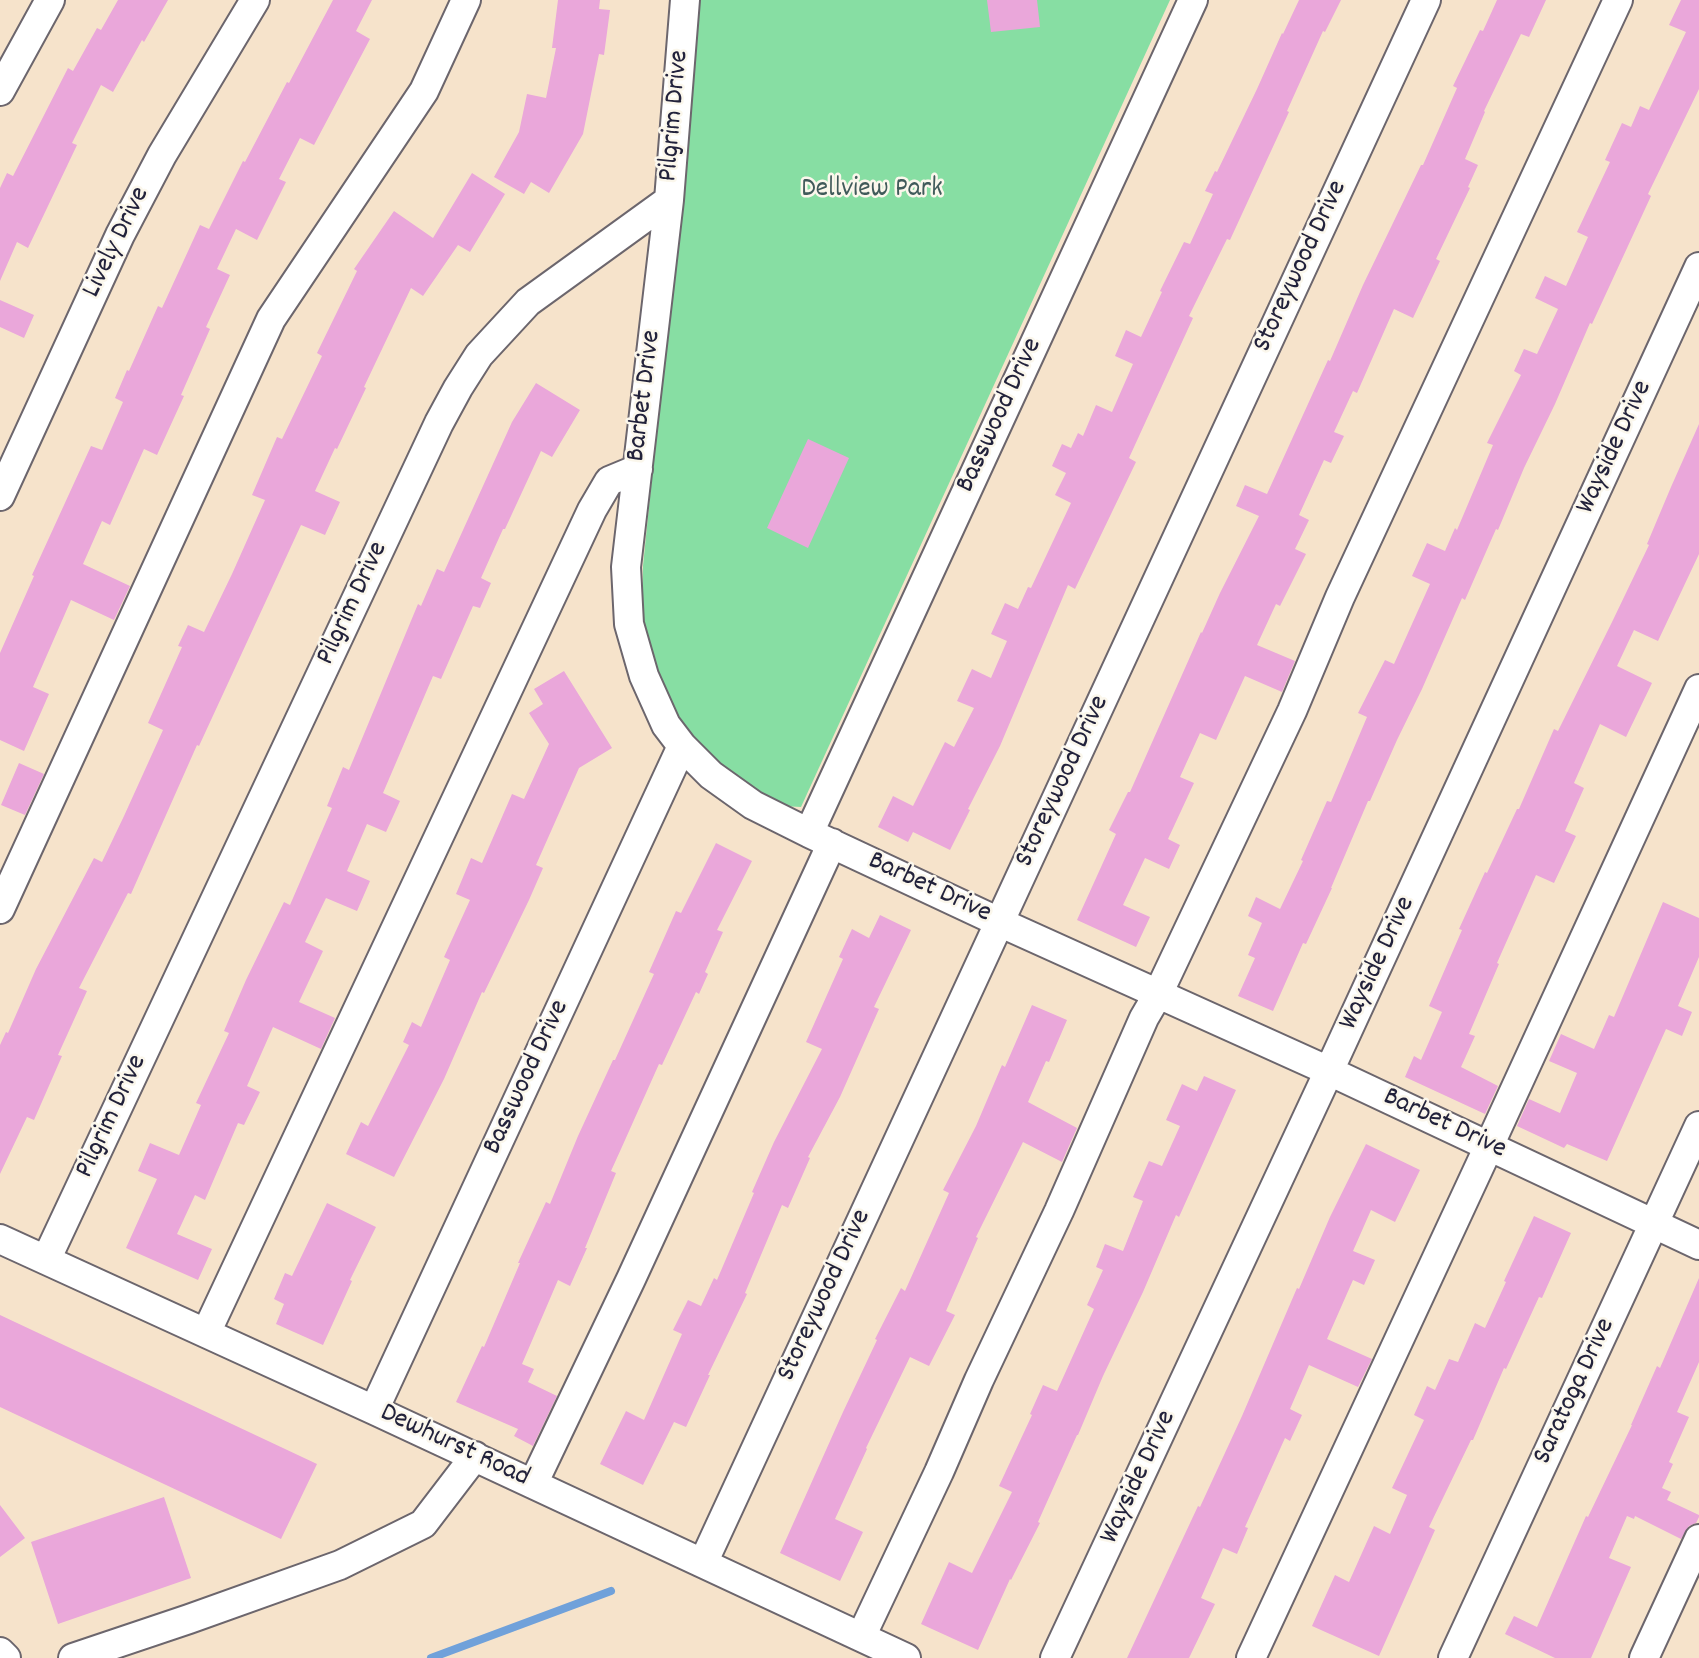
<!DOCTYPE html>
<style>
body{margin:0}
canvas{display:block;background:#f6e3cb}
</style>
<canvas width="1699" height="1658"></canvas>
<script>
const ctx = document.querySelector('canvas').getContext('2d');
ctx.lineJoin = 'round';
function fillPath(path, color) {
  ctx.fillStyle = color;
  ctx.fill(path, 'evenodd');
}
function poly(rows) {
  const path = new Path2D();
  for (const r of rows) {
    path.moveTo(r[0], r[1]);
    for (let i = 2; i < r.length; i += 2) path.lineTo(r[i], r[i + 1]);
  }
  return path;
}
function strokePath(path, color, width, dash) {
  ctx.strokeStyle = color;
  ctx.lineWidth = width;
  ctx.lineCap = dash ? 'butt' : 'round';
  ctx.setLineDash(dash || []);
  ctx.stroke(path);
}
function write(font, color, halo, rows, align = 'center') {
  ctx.font = font + ' Dekko,sans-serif';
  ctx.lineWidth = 5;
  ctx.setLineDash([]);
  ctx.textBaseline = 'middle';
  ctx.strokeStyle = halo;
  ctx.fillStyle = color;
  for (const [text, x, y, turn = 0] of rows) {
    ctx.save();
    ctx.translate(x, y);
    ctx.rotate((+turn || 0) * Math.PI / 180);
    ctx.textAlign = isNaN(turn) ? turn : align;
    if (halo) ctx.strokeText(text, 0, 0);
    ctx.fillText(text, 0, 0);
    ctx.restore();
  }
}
fillPath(poly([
 [700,0,1170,0,801,807,783,806,719,765,687,732,665,696,649,655,642,613,643,566]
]), '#87dea3');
strokePath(poly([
 [431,1658,611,1591]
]), '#70a1da', 8);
fillPath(poly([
 [118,0,168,0,144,42,142,40,113,92,101,85,72,143,77,145,28,248,17,242,0,281,0,188,7,173,13,176,68,68,73,71,97,28,101,30],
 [333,0,372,0,356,31,370,39,314,145,300,138,279,179,286,182,257,240,236,229,217,269,230,275,206,327,210,329,181,395,184,396,157,455,144,449,110,525,102,521,83,564,130,586,114,620,71,600,33,687,49,694,24,751,0,740,0,653,34,576,32,575,91,446,102,450,123,402,115,398,127,370,129,371,158,306,162,308,200,225,209,229,243,161,245,162,287,82,289,83],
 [558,0,600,0,599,9,610,10,604,55,599,54,583,134,549,193,531,182,524,194,494,177,519,132,527,94,546,98,556,48,552,48],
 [987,0,1037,0,1040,27,991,32],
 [1299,0,1341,0,1325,32,1323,31,1287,111,1289,112,1230,240,1227,239,1189,316,1193,318,1129,458,1136,462,1075,589,1068,585,1000,746,968,809,970,810,950,850,913,832,908,842,878,827,893,796,913,806,945,742,954,747,974,708,957,701,972,669,991,678,1007,641,991,634,1005,603,1018,609,1028,587,1031,588,1071,503,1055,495,1066,473,1052,466,1062,444,1071,448,1078,433,1083,436,1096,405,1112,412,1133,364,1115,356,1126,330,1141,337,1162,292,1160,291,1184,242,1190,244,1213,194,1205,191,1215,171,1217,172,1257,89,1282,33,1283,34],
 [1497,0,1546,0,1529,37,1521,34,1484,111,1485,112,1465,159,1478,165,1468,187,1470,188,1436,259,1440,261,1413,318,1394,309,1357,393,1353,391,1334,432,1344,436,1331,463,1324,460,1299,515,1309,520,1295,549,1306,554,1280,606,1276,604,1257,645,1295,661,1282,692,1245,676,1216,740,1200,733,1180,777,1194,783,1168,839,1180,845,1169,869,1145,858,1123,905,1150,917,1136,947,1077,920,1116,834,1109,830,1128,792,1130,792,1201,632,1202,633,1220,593,1259,516,1236,506,1245,485,1267,494,1328,360,1330,361,1363,285,1421,165,1423,165,1457,88,1453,86,1480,30,1483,31],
 [1681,0,1699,0,1699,89,1648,194,1651,196,1592,324,1590,323,1555,404,1524,468,1498,530,1496,529,1465,600,1462,598,1422,689,1397,740,1370,801,1368,801,1331,888,1332,888,1306,944,1303,943,1273,1011,1238,996,1255,958,1248,955,1262,923,1248,916,1256,897,1280,909,1303,861,1301,860,1327,801,1331,802,1367,717,1358,713,1385,660,1394,664,1430,584,1412,576,1427,543,1445,551,1455,528,1457,530,1493,445,1487,443,1521,375,1514,371,1524,349,1537,354,1558,309,1535,298,1545,276,1566,286,1588,237,1577,232,1610,162,1605,160,1622,123,1631,127,1640,106,1649,110,1686,32,1669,25],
 [472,173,505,194,470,252,458,245,423,296,411,288,364,387,366,388,337,449,335,448,315,491,340,502,325,535,301,525,199,746,197,745,131,894,128,893,79,988,87,991,58,1055,62,1056,34,1120,27,1117,0,1174,0,1045,6,1032,8,1033,36,969,94,858,102,862,124,816,163,730,148,723,182,647,178,646,188,625,204,632,232,574,265,500,252,495,277,437,282,439,322,356,317,353,357,271,354,269,394,211,433,238],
 [0,300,34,315,24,338,0,327],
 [536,383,580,410,552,457,541,451,505,529,503,529,481,578,491,583,480,608,473,606,441,679,433,676,383,793,400,801,386,832,367,824,347,871,370,881,357,911,326,898,305,942,323,951,299,1002,335,1018,321,1049,273,1027,247,1086,260,1092,244,1125,238,1123,205,1200,195,1195,177,1234,212,1249,198,1280,126,1248,157,1179,138,1171,150,1143,179,1155,201,1105,196,1103,229,1033,224,1031,246,980,284,902,290,905,332,808,327,806,343,767,349,770,418,604,421,606,437,569,444,572,512,422],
 [1699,424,1699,554,1658,641,1634,630,1617,666,1652,683,1626,737,1600,724,1574,783,1584,788,1565,831,1576,836,1554,883,1536,875,1497,963,1499,964,1469,1034,1475,1036,1461,1067,1498,1086,1485,1114,1405,1077,1414,1056,1421,1060,1442,1012,1429,1006,1462,930,1459,929,1485,872,1487,873,1517,809,1519,809,1554,729,1558,731,1613,620,1649,545,1647,544,1671,487],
 [808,439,849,458,808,548,767,528],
 [564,671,612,748,579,768,536,865,543,868,529,900,484,993,482,992,444,1079,394,1177,346,1154,361,1122,368,1126,409,1045,403,1042,412,1022,421,1027,450,960,444,957,470,900,456,894,471,858,482,863,512,794,524,799,549,744,529,713,543,704,534,689],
 [19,763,44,774,25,815,1,805],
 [716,843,752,861,717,930,723,932,705,972,708,974,699,994,696,992,662,1065,659,1064,621,1149,611,1171,616,1173,585,1248,587,1248,570,1286,558,1280,522,1364,534,1369,528,1382,557,1396,533,1446,514,1436,518,1429,456,1402,482,1346,484,1347,520,1263,518,1263,546,1202,550,1204,578,1136,613,1060,615,1060,654,974,649,972,676,911,681,913],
 [1663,902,1699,918,1699,957,1678,1006,1692,1012,1682,1036,1666,1029,1607,1161,1567,1144,1564,1148,1517,1126,1529,1099,1560,1113,1577,1073,1549,1061,1561,1034,1594,1049,1609,1015,1614,1017],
 [880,915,911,930,874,1007,879,1009,840,1097,808,1157,810,1158,788,1208,782,1205,745,1293,747,1294,708,1375,710,1375,686,1427,674,1422,643,1485,600,1464,626,1411,644,1420,682,1334,673,1330,688,1300,701,1306,714,1278,717,1280,754,1193,752,1192,774,1142,822,1049,806,1042,843,959,839,957,852,929,869,938],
 [1032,1005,1067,1020,1049,1062,1046,1061,1028,1102,1077,1128,1062,1162,1023,1142,976,1237,978,1238,946,1311,955,1315,929,1366,910,1357,866,1448,867,1449,835,1519,863,1532,840,1581,780,1553,843,1412,877,1340,875,1339,901,1288,905,1291,949,1193,943,1190,976,1126,1002,1065,1005,1067],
 [1204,1076,1236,1090,1179,1217,1176,1215,1143,1292,1103,1376,1078,1435,1077,1435,1038,1522,1040,1523,1011,1580,1010,1579,978,1650,921,1624,949,1562,972,1573,1012,1492,999,1486,1032,1415,1030,1414,1043,1385,1057,1391,1094,1309,1087,1305,1103,1270,1096,1267,1105,1244,1123,1251,1143,1201,1133,1197,1149,1161,1162,1166,1180,1126,1166,1120,1182,1084,1197,1091],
 [1366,1144,1420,1170,1395,1222,1371,1210,1353,1251,1375,1260,1364,1285,1353,1280,1327,1339,1372,1359,1358,1387,1309,1365,1290,1409,1302,1415,1290,1441,1285,1438,1245,1527,1248,1528,1237,1554,1223,1548,1201,1598,1215,1604,1189,1658,1127,1658,1198,1506,1200,1507,1242,1416,1297,1288,1299,1289,1330,1217],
 [327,1203,376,1227,350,1280,352,1281,323,1345,276,1324,284,1304,274,1299,285,1273,292,1276],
 [1534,1216,1571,1233,1542,1298,1539,1297,1506,1369,1504,1368,1473,1440,1471,1440,1429,1527,1435,1530,1379,1656,1312,1626,1335,1575,1349,1582,1374,1526,1390,1534,1407,1495,1392,1488,1424,1420,1414,1415,1427,1386,1435,1390,1449,1359,1458,1362,1475,1323,1485,1328,1506,1282,1504,1281],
 [1699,1278,1699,1362,1677,1412,1689,1417,1669,1462,1673,1464,1662,1488,1671,1492,1667,1500,1699,1515,1699,1517,1696,1523,1689,1526,1681,1539,1635,1516,1634,1519,1627,1516,1609,1558,1631,1567,1591,1658,1555,1658,1505,1634,1514,1616,1537,1627,1586,1516,1588,1517,1632,1425,1631,1425,1657,1366,1660,1368],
 [0,1315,317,1464,281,1539,0,1407],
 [164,1497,191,1578,58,1624,31,1542],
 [0,1505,25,1538,0,1557]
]), '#eaa7da');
const minor = poly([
 [0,91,50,0],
 [669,200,626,567,629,624,644,676,666,725,682,746,711,775,753,805,809,833,999,922,1329,1071,1699,1245],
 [0,496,120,235,162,155,255,0],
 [809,833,1193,0],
 [0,909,271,319,424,91,466,0],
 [0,1239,374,1410,906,1658],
 [46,1260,439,423,458,388,479,355,528,302,669,200,685,0],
 [206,1333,592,510,609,481,638,469],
 [374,1410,682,746],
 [533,1484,631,1279,832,843],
 [703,1563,1426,0],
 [861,1637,939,1472,979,1380,1059,1211,1144,1018,1158,994,1292,711,1340,597,1618,0],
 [0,1652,6,1658],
 [73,1658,189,1619,340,1565,423,1524,475,1456],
 [1055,1658,1329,1071,1699,267],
 [1251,1658,1489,1146,1699,689],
 [1453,1658,1699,1126],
 [1644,1658,1699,1539]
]);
strokePath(minor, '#6c666d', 32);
strokePath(minor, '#fff', 28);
write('28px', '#22223b', '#fbf7ec', [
 ["Pilgrim Drive",676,116,-85],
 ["Lively Drive",118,243,-64],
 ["Storeywood Drive",1302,267,-65],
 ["Barbet Drive",646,396,-83],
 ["Basswood Drive",1001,416,-65],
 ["Wayside Drive",1616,448,-65],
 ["Pilgrim Drive",354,604,-65],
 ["Storeywood Drive",1064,782,-65],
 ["Barbet Drive",929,889,25],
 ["Wayside Drive",1379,964,-65],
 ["Basswood Drive",528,1078,-65],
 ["Pilgrim Drive",113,1117,-65],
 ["Barbet Drive",1444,1125,25],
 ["Storeywood Drive",826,1296,-65],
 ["Saratoga Drive",1576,1392,-65],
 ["Dewhurst Road",454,1447,25],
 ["Wayside Drive",1140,1478,-65]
]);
write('28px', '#405a5a', '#fbf7ec', [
 ["Dellview Park",872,191]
]);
</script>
